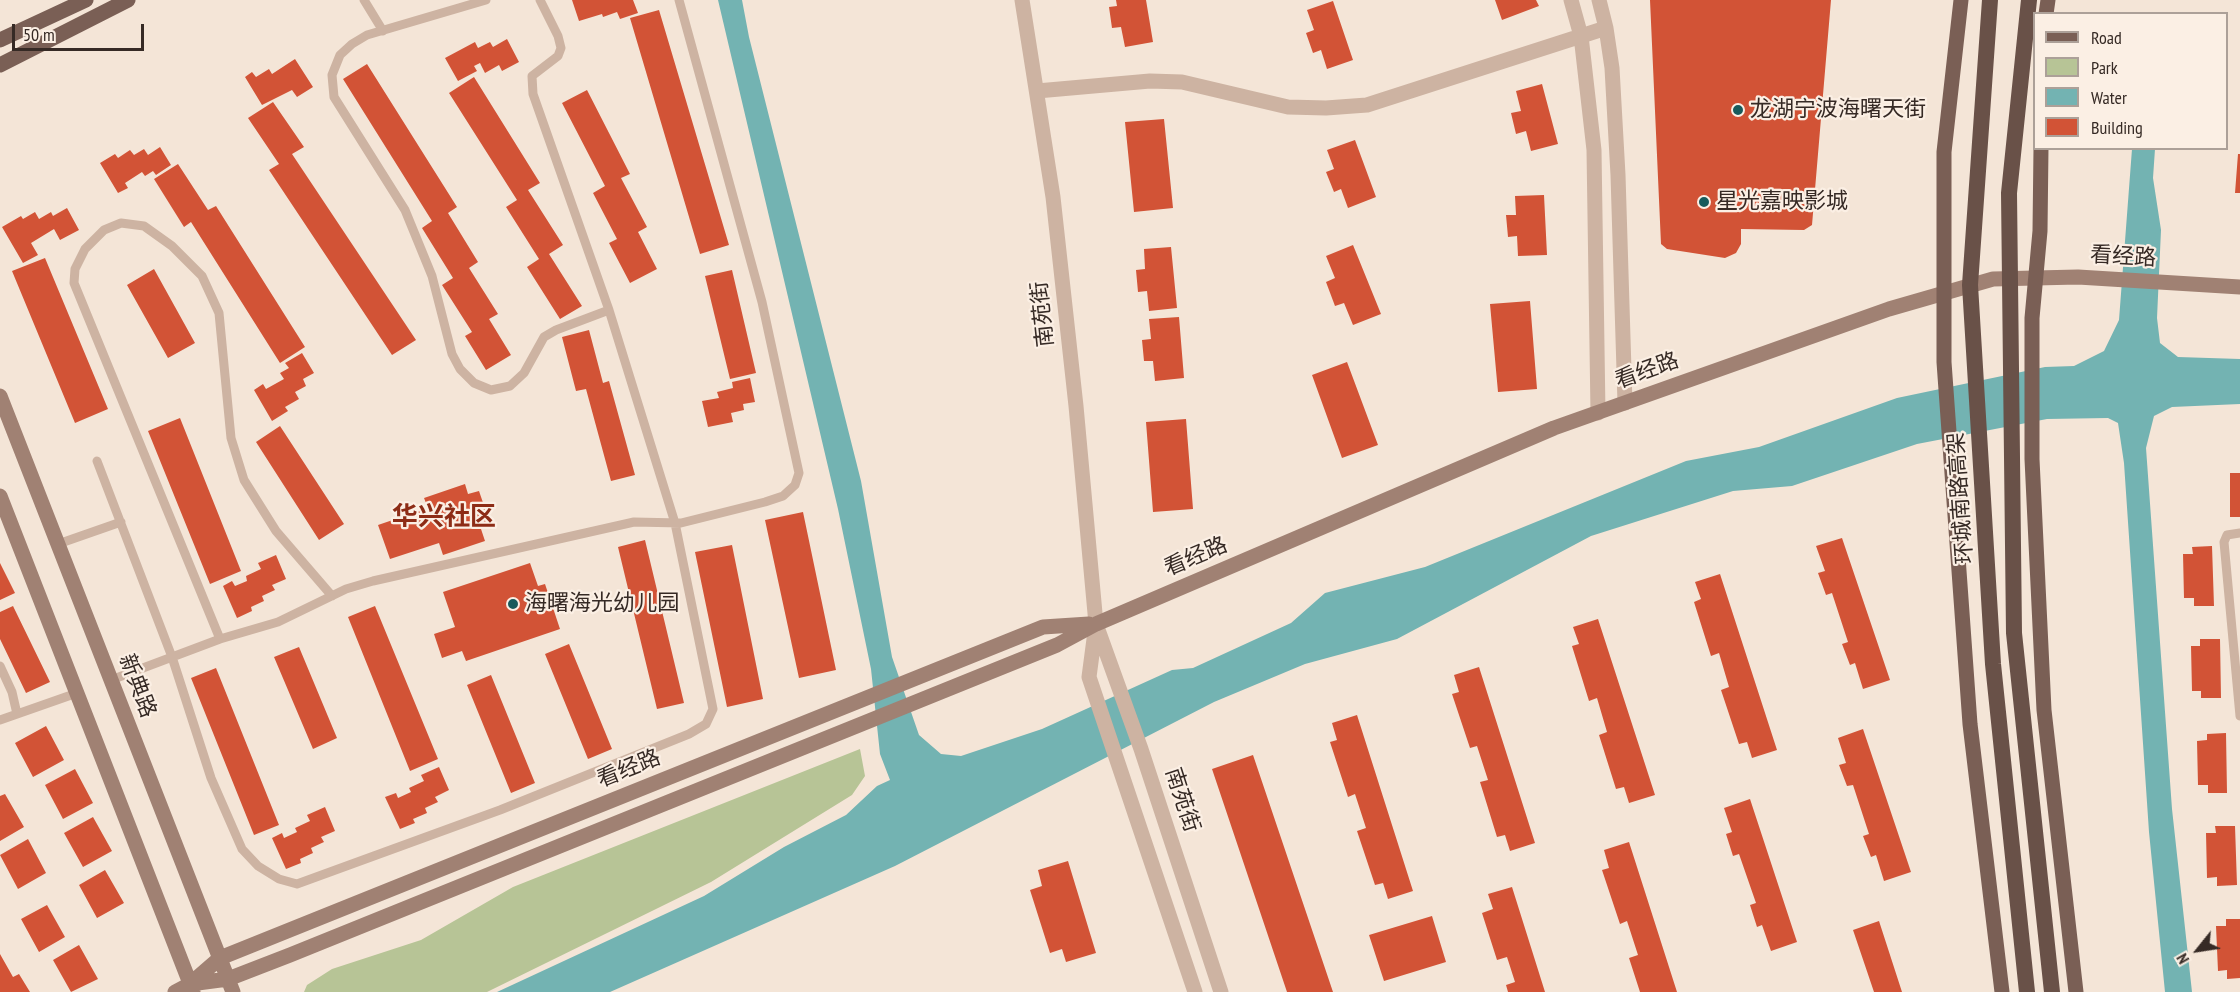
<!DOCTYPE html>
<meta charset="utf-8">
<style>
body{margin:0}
#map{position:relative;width:2240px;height:992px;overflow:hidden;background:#f4e5d7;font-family:"PT Sans Narrow",sans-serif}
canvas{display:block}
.legend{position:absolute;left:2033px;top:12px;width:195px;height:138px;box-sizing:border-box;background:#fbefe4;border:2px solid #aca098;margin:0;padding:8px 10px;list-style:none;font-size:18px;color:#362a25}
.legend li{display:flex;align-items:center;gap:12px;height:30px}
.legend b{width:30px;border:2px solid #aca098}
.north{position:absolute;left:2168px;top:920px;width:60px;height:60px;-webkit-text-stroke:4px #fbefe4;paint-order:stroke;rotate:240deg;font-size:16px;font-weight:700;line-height:24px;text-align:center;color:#362a25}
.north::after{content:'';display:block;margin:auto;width:21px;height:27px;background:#362a25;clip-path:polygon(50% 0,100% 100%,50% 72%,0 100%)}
.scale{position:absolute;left:12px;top:24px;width:132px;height:27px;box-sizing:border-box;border:3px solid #362a25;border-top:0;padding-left:8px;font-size:18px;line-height:21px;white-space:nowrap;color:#362a25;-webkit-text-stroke:4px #fbefe4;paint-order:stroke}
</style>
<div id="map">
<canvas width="2240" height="992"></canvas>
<ul class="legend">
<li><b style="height:8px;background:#7a5f55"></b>Road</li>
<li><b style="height:16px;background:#b7c496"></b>Park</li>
<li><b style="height:16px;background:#73b3b2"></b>Water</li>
<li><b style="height:16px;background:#d25336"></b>Building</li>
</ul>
<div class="north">N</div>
<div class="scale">50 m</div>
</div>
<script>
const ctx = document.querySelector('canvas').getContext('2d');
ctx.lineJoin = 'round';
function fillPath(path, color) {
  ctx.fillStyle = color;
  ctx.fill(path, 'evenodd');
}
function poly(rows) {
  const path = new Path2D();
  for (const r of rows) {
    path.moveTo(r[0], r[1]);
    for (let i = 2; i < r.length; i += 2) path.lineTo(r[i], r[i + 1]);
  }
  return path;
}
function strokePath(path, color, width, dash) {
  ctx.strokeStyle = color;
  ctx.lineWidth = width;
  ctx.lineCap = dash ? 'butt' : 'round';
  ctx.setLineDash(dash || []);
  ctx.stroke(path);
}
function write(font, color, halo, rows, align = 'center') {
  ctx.font = font + ' "PT Sans Narrow","Noto Sans SC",sans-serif';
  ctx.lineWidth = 4.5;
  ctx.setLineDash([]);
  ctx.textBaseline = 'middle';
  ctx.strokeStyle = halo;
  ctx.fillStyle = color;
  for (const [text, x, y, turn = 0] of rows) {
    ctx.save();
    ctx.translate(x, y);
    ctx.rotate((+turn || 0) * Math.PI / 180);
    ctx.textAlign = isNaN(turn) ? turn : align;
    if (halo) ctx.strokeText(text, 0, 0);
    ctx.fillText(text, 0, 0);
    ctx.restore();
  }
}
fillPath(poly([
 [860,749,865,776,852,795,711,882,487,992,304,992,307,985,332,969,421,940,513,887]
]), '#b7c496');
fillPath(poly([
 [718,0,742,0,749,37,861,481,892,657,919,735,941,754,961,756,1042,729,1172,670,1193,668,1291,623,1325,593,1425,567,1686,461,1759,447,1897,398,2045,367,2074,366,2104,351,2119,320,2132,149,2155,149,2153,178,2161,230,2157,318,2160,343,2178,357,2240,359,2240,404,2172,407,2154,416,2146,448,2172,809,2192,992,2165,992,2149,832,2124,463,2118,423,2108,418,2047,419,1917,444,1792,486,1733,491,1591,536,1397,639,1305,664,1214,702,895,866,610,992,497,992,704,896,784,847,846,815,877,786,890,780,880,754,871,669,838,509]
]), '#73b3b2');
fillPath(poly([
 [572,0,633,0,638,13,620,19,617,12,603,17,602,14,579,21],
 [1116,0,1146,0,1153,42,1125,47,1121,27,1112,28,1109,7,1117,6],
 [1495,0,1536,0,1539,6,1502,20],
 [1650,0,1831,0,1812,225,1804,230,1741,229,1741,244,1736,253,1725,258,1667,249,1661,244],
 [1333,1,1353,60,1327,69,1321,50,1313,53,1306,33,1314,30,1307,10],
 [659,10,729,245,700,254,630,18],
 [507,39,519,62,502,71,499,65,485,73,480,63,474,66,477,71,458,81,445,58,475,42,478,48,490,42,493,47],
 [295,59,313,87,297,97,292,90,262,105,245,77,252,72,256,77,269,69,272,74],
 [367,64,457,207,448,213,478,262,469,268,498,314,489,319,511,355,486,370,465,336,472,332,442,285,453,278,422,228,432,221,343,79],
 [474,77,540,183,528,190,563,245,549,254,582,306,560,319,527,267,539,259,506,207,517,200,449,93],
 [1542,84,1558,144,1531,151,1526,131,1516,134,1511,113,1521,111,1516,91],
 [587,90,630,174,621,178,647,227,638,232,657,269,630,283,609,243,617,239,593,193,605,186,562,103],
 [273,102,304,147,292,154,416,340,392,355,269,170,279,164,248,118],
 [1164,119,1173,208,1134,212,1125,122],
 [1355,140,1376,197,1348,208,1341,189,1334,192,1326,172,1334,169,1327,150],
 [160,147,171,165,156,175,153,171,145,176,142,172,125,183,128,188,118,193,100,163,115,154,118,158,130,150,134,155,144,149,148,155],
 [2238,154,2240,154,2240,193,2235,193],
 [178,164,208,210,216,206,305,347,280,363,191,222,184,227,154,179],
 [1544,195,1547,255,1518,256,1517,236,1508,237,1506,215,1516,215,1515,196],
 [67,208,79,230,60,240,54,229,31,243,38,255,23,263,2,227,21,216,23,219,35,212,39,219,51,212,53,216],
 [1353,245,1381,314,1353,325,1344,303,1335,306,1326,282,1335,278,1326,256],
 [1171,247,1177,308,1149,311,1147,291,1138,292,1136,270,1145,269,1144,249],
 [45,258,108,409,75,423,12,271],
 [154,269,195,343,168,358,127,285],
 [732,270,756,373,730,379,705,276],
 [1530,301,1537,389,1498,392,1490,304],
 [1179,317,1184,378,1155,381,1153,361,1144,361,1142,340,1151,339,1149,319],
 [589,330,603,383,609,381,635,475,611,481,586,389,576,391,562,337],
 [302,353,314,373,303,379,306,386,295,392,299,399,285,407,288,411,272,421,254,390,263,384,266,389,284,379,280,373,289,368,285,363],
 [1347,362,1378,445,1342,458,1312,375],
 [750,378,755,402,743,404,744,410,731,413,733,422,708,427,702,401,719,398,717,392,733,388,732,382],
 [180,418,241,571,210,584,148,431],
 [1186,419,1193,509,1153,512,1146,422],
 [280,426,344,524,319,540,256,442],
 [2230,473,2240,473,2240,517,2230,517],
 [465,484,468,494,479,491,491,526,481,529,485,541,443,555,439,543,390,559,378,525,428,508,424,498],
 [803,512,836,670,799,678,765,520],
 [1842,538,1890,680,1863,689,1855,663,1850,665,1842,644,1848,642,1832,593,1826,595,1818,573,1825,571,1816,546],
 [645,540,684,703,657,709,618,547],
 [732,545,763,699,727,707,695,552],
 [2212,546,2214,606,2194,606,2194,598,2184,598,2183,554,2193,554,2192,547],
 [276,555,286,579,272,585,275,590,262,596,264,601,251,607,252,611,237,618,223,586,232,581,235,586,247,581,246,576,261,569,258,563],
 [0,563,15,593,0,600],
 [530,563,538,586,545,584,560,629,466,661,462,651,442,658,434,634,455,627,443,592],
 [1720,574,1777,750,1752,758,1747,742,1739,744,1721,690,1729,687,1719,653,1711,656,1694,602,1701,599,1695,582],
 [13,606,50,682,26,693,0,639,0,612],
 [375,606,438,759,410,771,348,617],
 [1598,619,1655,795,1629,803,1624,787,1616,789,1599,735,1607,732,1597,698,1589,701,1572,646,1579,644,1573,627],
 [2200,639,2220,639,2221,698,2201,698,2201,691,2192,691,2191,646,2200,646],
 [569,644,612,749,588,759,545,654],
 [299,647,337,738,313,749,274,657],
 [1479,667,1535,843,1510,851,1505,835,1497,837,1480,782,1488,780,1477,746,1470,748,1452,694,1459,692,1454,675],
 [216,668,279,825,254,835,191,678],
 [491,675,535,783,511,793,467,685],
 [1357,715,1413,891,1388,899,1383,883,1375,885,1357,831,1366,828,1355,794,1348,797,1330,742,1337,740,1332,723],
 [46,726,64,760,33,777,15,743],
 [1863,729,1911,872,1884,881,1876,855,1871,857,1863,836,1869,834,1853,785,1847,786,1839,765,1846,763,1838,738],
 [2226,733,2227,793,2208,793,2208,785,2198,785,2197,741,2207,740,2207,734],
 [1253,755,1333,992,1287,992,1212,769],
 [439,767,449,790,435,797,438,802,425,808,427,813,413,819,415,823,400,829,385,797,396,793,398,798,411,792,409,788,424,781,421,775],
 [75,769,93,803,63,819,45,785],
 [5,794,24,827,0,841,0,796],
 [1750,799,1797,942,1771,951,1762,925,1757,927,1750,905,1756,903,1739,854,1733,856,1726,834,1732,832,1724,808],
 [325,807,335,831,321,837,324,842,311,848,313,853,300,859,301,863,286,869,272,838,282,833,284,838,297,832,295,828,310,821,307,815],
 [93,817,112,851,83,867,64,833],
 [2215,826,2235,826,2237,885,2217,886,2217,877,2207,878,2206,833,2216,833],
 [28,839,46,873,18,889,0,855],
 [1629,842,1677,992,1640,992,1629,958,1638,955,1627,921,1620,924,1602,870,1609,868,1604,850],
 [1068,861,1096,953,1066,962,1062,949,1050,953,1030,890,1042,886,1038,870],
 [105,870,124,903,97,918,79,885],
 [1512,887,1545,992,1508,992,1506,985,1515,982,1507,957,1497,960,1482,913,1493,909,1488,894],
 [47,905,65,937,39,952,21,919],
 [1432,916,1446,962,1384,981,1369,935],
 [2226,919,2240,919,2240,978,2227,979,2227,970,2218,971,2216,926,2226,926],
 [1879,921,1902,992,1874,992,1853,930],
 [79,945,98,979,71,992,53,960],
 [0,954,13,977,19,974,30,992,0,992]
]), '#d25336');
strokePath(poly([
 [364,0,383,31],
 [486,0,367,35,352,44,340,55,332,75,334,97,405,210,432,276,452,354,460,369,474,383,491,390,510,386,524,373,544,337,556,330,609,310],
 [97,461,172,657,211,778,242,849,258,866,279,879,297,884,500,810,689,734,706,724,713,709,675,523,609,310,533,94,532,76,558,56,561,48,558,36,540,0],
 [2240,533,2227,535,2224,542,2240,716],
 [58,544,121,522],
 [220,639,74,283,75,269,85,249,104,230,121,223,144,226,172,246,202,276,219,313,231,438,244,480,276,531,332,596],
 [0,666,12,692,17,714],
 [111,680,220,639,278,622,346,589,373,581,634,522,681,523,765,502,783,496,795,485,799,473,762,302,679,0],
 [0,720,77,693]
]), '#cdb3a2', 9);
strokePath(poly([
 [1571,0,1581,36,1594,150,1598,413],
 [1599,0,1606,28,1612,68,1618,175,1625,403],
 [1037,91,1150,81,1182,82,1288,107,1326,108,1367,105,1606,28]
]), '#cdb3a2', 15);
strokePath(poly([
 [1022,0,1053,197,1076,406,1096,624,1089,677,1195,992],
 [1097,627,1141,749,1221,992]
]), '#cdb3a2', 15);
strokePath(poly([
 [0,396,233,992],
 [0,496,193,991],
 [190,984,228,979,290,955,1057,645,1096,624,1554,428,1889,309,1993,279,2078,277,2240,287],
 [175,992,190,984,220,958,1043,627,1089,624]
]), '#a08173', 15);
strokePath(poly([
 [1961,0,1944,152,1944,362,1970,724,2002,992],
 [2046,14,2048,0],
 [0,40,86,0],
 [0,65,128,0],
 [2041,148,2040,231,2032,318,2032,459,2044,710,2076,992]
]), '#7a5f55', 15);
strokePath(poly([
 [1990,0,1970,285,1993,664,2027,992],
 [2029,0,2009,193,2014,633,2052,992]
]), '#695148', 16);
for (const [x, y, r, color] of [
 [1738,110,6,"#175b5c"],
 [1704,202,6,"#175b5c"],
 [513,604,6,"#175b5c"]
]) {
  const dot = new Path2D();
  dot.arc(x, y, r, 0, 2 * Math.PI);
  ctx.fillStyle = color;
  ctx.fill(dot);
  strokePath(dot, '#fbefe4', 2);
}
write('22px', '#362a25', '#fbefe4', [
 ["龙湖宁波海曙天街",1750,110],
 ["星光嘉映影城",1716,202],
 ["海曙海光幼儿园",525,604]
], 'left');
write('22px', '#362a25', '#fbefe4', [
 ["看经路",2123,257,3],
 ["南苑街",1043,314,-96],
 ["看经路",1647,371,-20],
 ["环城南路高架",1961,498,-94],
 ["看经路",1196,557,-23],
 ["新典路",137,686,69],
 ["看经路",629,769,-22],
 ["南苑街",1182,800,72]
]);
write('bold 26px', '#8d2c16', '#fbefe4', [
 ["华兴社区",444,518]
]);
</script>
